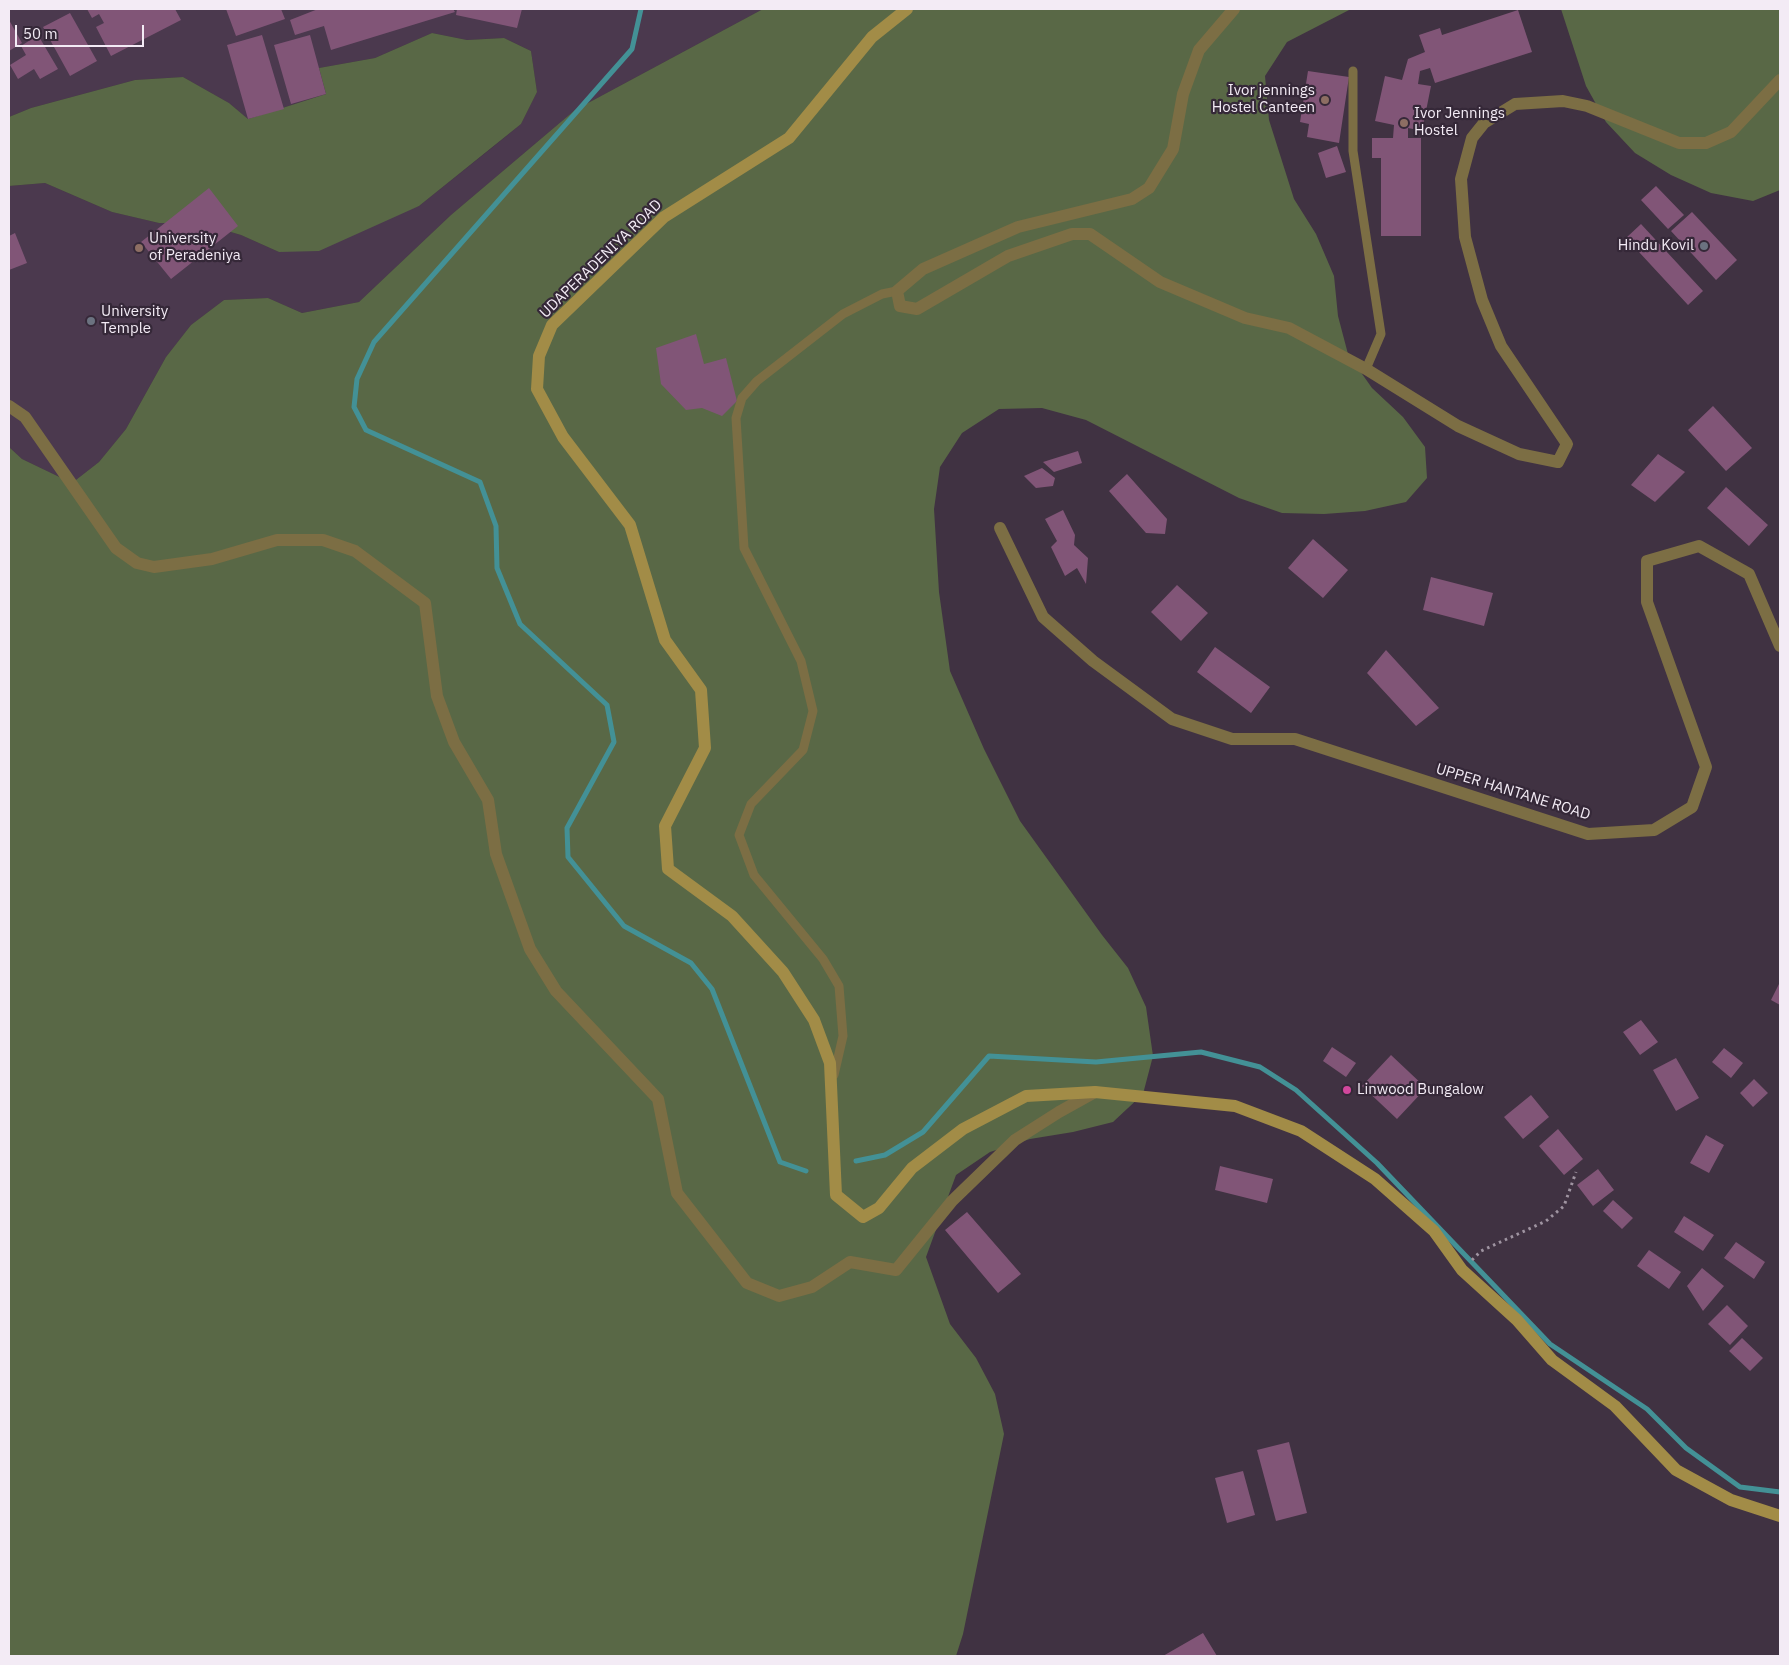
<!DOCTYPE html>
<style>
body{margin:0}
#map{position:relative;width:1789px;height:1665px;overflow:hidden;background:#403242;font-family:"IBM Plex Sans",sans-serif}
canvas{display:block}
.frame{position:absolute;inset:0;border:10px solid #f3ebf5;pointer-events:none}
.scale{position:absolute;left:15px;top:25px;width:129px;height:22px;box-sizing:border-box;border:2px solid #f3ebf5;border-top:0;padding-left:6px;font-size:15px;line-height:18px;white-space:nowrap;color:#f3ebf5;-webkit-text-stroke:4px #352838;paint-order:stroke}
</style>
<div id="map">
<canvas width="1789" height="1665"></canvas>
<div class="frame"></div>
<div class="scale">50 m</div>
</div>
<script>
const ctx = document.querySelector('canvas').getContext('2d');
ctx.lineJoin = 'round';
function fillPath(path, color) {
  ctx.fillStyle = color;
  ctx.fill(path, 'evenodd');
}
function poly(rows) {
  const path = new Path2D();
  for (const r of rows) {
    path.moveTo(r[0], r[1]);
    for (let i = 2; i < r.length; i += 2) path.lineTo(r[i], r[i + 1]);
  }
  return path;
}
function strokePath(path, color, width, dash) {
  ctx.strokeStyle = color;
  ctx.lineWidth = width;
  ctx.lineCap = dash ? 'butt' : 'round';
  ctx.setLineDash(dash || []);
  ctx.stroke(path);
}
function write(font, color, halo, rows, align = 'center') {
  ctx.font = font + ' "IBM Plex Sans",sans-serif';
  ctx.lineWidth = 4.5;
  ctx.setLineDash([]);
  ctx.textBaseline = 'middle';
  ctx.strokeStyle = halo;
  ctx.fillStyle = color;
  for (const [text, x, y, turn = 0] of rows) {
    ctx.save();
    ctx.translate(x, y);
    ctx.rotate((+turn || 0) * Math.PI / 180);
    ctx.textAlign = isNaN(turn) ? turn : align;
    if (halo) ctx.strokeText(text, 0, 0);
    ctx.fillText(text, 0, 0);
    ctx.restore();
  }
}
fillPath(poly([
 [9,9,763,9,575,110,451,215,359,302,302,313,268,298,224,300,191,325,166,357,126,429,99,462,72,483,22,459,9,447,9,186,45,183,112,212,159,223,200,223,241,235,279,252,419,206,493,147,521,124,537,92,531,51,504,38,467,40,432,33,375,58,319,68,326,94,248,119,229,103,183,77,135,80,31,108,9,117]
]), '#4b394e');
fillPath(poly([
 [763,9,1351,9,1287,42,1265,76,1269,120,1294,199,1316,234,1334,276,1338,316,1348,354,1372,388,1403,417,1425,447,1427,478,1406,502,1365,511,1324,514,1282,513,1239,498,1086,420,1042,408,999,409,962,433,940,467,934,509,939,592,950,671,984,749,1020,821,1102,935,1128,968,1146,1007,1153,1056,1143,1094,1113,1122,1073,1132,1030,1139,990,1152,956,1175,926,1257,950,1324,976,1358,995,1394,1004,1434,963,1634,956,1656,9,1656,9,447,22,459,72,483,99,462,126,429,166,357,191,325,224,300,268,298,302,313,359,302,451,215,575,110],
 [1561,9,1780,9,1780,190,1753,201,1711,193,1671,175,1635,153,1606,122,1586,86],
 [432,33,467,40,504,38,531,51,537,92,521,124,419,206,319,251,279,252,241,235,200,223,159,223,112,212,45,183,9,186,9,117,31,108,135,80,183,77,229,103,248,119,326,94,319,68,375,58]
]), '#596846');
strokePath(poly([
 [641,9,632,49,374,342,357,379,354,407,366,430,480,482,496,526,497,568,520,624,607,705,614,742,567,828,568,857,624,926,691,963,712,989,780,1162,806,1171],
 [856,1161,885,1155,923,1132,989,1056,1096,1062,1201,1052,1260,1067,1296,1090,1377,1163,1550,1344,1647,1409,1686,1448,1740,1487,1780,1492]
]), '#439196', 5);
fillPath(poly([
 [87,9,175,9,181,20,111,56,96,27,104,23,99,14,92,18],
 [226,9,281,9,285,19,236,36],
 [318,9,453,9,455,12,331,50,324,26,295,35,290,20],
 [457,9,522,9,517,28,456,15],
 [1518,10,1532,52,1435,83,1430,68,1420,71,1418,84,1431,86,1422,131,1408,128,1408,138,1421,138,1421,236,1381,236,1381,158,1372,158,1372,138,1393,138,1394,125,1375,121,1385,76,1402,80,1408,59,1425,52,1419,35,1440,28,1442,35],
 [70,13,97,61,70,76,43,27],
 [9,20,22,43,9,51],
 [38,35,58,69,40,79,34,69,18,79,10,65,26,55,21,46],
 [262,35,284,109,248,119,227,45],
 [310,35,326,94,291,104,274,45],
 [1308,71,1349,77,1339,143,1307,137,1309,124,1300,122],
 [1337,146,1346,172,1326,178,1318,153],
 [1656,186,1684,215,1668,229,1641,200],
 [209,188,238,226,171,279,141,242],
 [1692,212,1737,260,1716,280,1671,231],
 [1641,224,1703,291,1688,305,1626,238],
 [15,233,27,263,9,270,9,236],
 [696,334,704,364,726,358,737,401,722,416,702,408,686,410,661,384,656,348],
 [1713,406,1752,448,1726,471,1688,430],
 [1078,451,1082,463,1054,472,1043,462],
 [1658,454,1685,472,1655,502,1631,485],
 [1042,468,1055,478,1053,486,1036,488,1024,476],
 [1127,474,1167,519,1165,534,1146,533,1109,491],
 [1726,487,1768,525,1749,546,1707,508],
 [1063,510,1075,535,1074,545,1088,558,1086,584,1077,568,1065,576,1051,547,1057,541,1045,519],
 [1313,539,1348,570,1323,598,1288,568],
 [1431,577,1493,593,1484,626,1423,610],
 [1177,585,1208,613,1181,641,1151,612],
 [1215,647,1270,687,1251,713,1197,672],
 [1386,650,1439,708,1416,726,1367,673],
 [1780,982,1780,1005,1771,1000],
 [1641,1020,1658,1042,1640,1055,1623,1032],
 [1332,1047,1356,1063,1346,1077,1323,1061],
 [1724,1048,1743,1063,1731,1078,1712,1062],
 [1391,1055,1426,1088,1397,1119,1362,1086],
 [1676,1058,1699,1098,1676,1111,1653,1070],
 [1754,1079,1768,1093,1753,1107,1740,1093],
 [1531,1095,1549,1117,1523,1139,1504,1117],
 [1558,1129,1583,1159,1564,1175,1539,1146],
 [1706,1135,1724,1145,1709,1173,1690,1163],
 [1220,1166,1273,1179,1267,1203,1215,1190],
 [1598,1169,1614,1190,1593,1206,1577,1185],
 [1613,1200,1633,1218,1622,1229,1603,1211],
 [967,1212,1021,1274,998,1293,945,1230],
 [1684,1216,1714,1235,1703,1251,1674,1232],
 [1736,1242,1765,1262,1754,1279,1724,1258],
 [1649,1250,1681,1272,1669,1289,1637,1266],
 [1702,1268,1724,1286,1703,1311,1687,1286],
 [1727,1305,1748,1326,1730,1345,1708,1324],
 [1742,1338,1763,1358,1750,1371,1729,1351],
 [1289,1442,1307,1513,1276,1521,1257,1450],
 [1243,1471,1255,1515,1227,1523,1215,1478],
 [1203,1633,1217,1656,1163,1656]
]), '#815577');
strokePath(poly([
 [1472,1260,1481,1251,1546,1221,1564,1206,1576,1172]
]), '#9f94a1', 3, [2.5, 4]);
strokePath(poly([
 [1353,71,1353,151,1381,334,1366,369],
 [834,1075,843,1036,839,986,823,959,754,875,739,835,751,804,803,750,813,711,801,661,744,548,736,418,742,398,757,381,843,314,882,294,897,291]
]), '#7c6e44', 9);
strokePath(poly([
 [1234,9,1199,50,1183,94,1173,149,1149,188,1132,199,1018,227,923,269,897,291,900,306,917,309,1008,256,1072,234,1090,234,1160,282,1245,318,1289,328,1366,369,1458,426,1519,454,1558,462,1567,444,1501,346,1482,300,1465,237,1461,179,1472,138,1484,123,1515,104,1563,101,1587,106,1679,143,1706,143,1731,132,1780,80],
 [9,406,25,417,116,548,137,563,154,567,212,559,277,540,323,540,355,551,425,603,437,696,454,742,488,800,496,854,530,949,556,991,658,1099,677,1193,747,1283,779,1296,812,1287,850,1262,896,1270,952,1201,1015,1140,1059,1112,1095,1092],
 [1000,528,1043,617,1093,661,1172,719,1232,739,1295,739,1588,834,1654,830,1692,807,1706,767,1647,602,1647,561,1699,546,1749,574,1780,646]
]), '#7c6e44', 12);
strokePath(poly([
 [907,9,872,37,789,138,664,217,552,325,539,356,537,389,563,437,630,525,665,640,701,690,705,748,665,826,668,869,732,916,783,972,814,1020,830,1063,836,1195,863,1217,879,1208,912,1168,963,1129,1026,1096,1095,1092,1235,1106,1301,1131,1375,1179,1434,1231,1462,1270,1517,1320,1552,1360,1615,1406,1676,1470,1731,1500,1780,1516]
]), '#a28c47', 12);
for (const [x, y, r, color] of [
 [1325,100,5,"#8d6e63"],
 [1404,123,5,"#8d6e63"],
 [1704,246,5,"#6b7280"],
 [139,248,5,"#8d6e63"],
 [91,321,5,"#6b7280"],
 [1347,1090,5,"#d1479c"]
]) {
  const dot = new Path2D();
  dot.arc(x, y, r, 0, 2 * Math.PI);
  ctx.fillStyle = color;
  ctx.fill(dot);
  strokePath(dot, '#352838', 2);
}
write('15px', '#f3ebf5', '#352838', [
 ["Ivor jennings",1315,91,"right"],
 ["Hostel Canteen",1315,108,"right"],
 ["Ivor Jennings",1414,114],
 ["Hostel",1414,131],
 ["University",149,239],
 ["of Peradeniya",149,256],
 ["Hindu Kovil",1694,246,"right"],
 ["University",101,312],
 ["Temple",101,329],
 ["Linwood Bungalow",1357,1090]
], 'left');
write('15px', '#f3ebf5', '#352838', [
 ["UDAPERADENIYA ROAD",601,259,-44],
 ["UPPER HANTANE ROAD",1513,792,17]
]);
</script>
